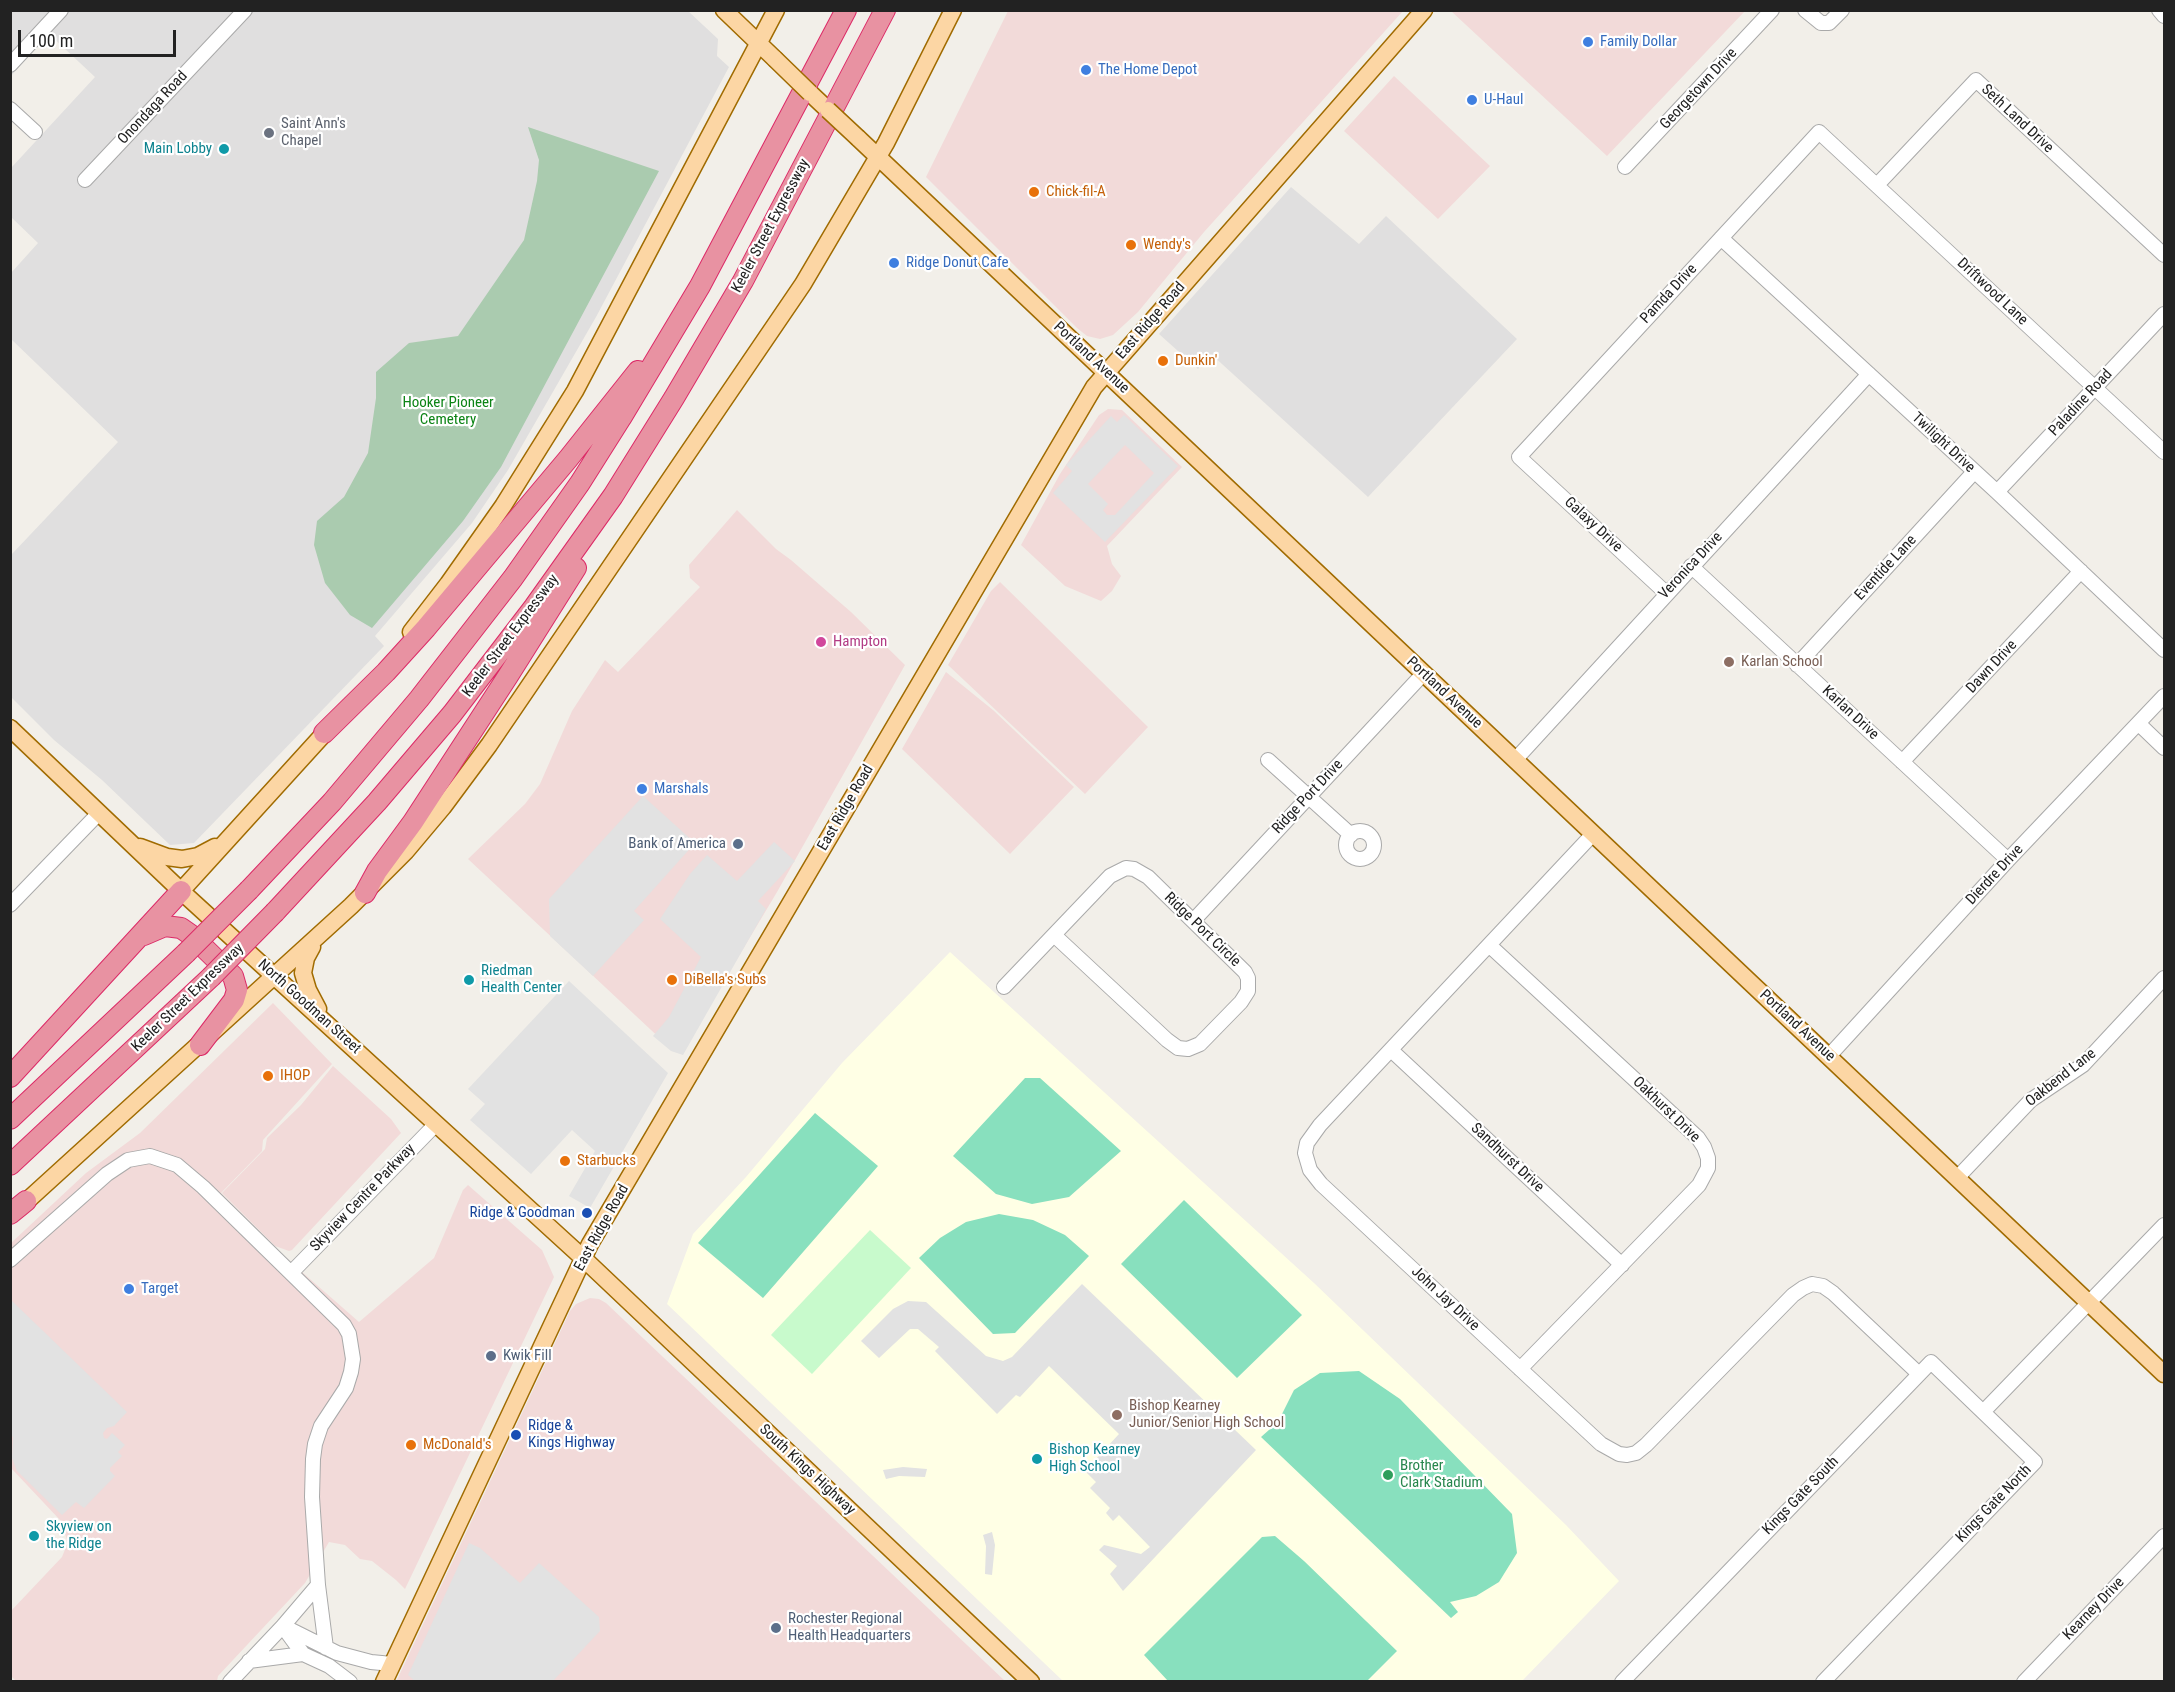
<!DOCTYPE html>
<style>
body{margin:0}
#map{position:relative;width:2175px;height:1692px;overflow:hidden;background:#f2efe9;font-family:"Roboto Condensed",sans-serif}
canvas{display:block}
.frame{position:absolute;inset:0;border:12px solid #222;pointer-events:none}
.scale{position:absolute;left:18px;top:30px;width:158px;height:27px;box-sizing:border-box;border:3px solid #222;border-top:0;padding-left:8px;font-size:18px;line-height:21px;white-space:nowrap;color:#222;-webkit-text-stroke:4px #fff;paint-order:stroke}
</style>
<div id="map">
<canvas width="2175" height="1692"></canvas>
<div class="frame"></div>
<div class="scale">100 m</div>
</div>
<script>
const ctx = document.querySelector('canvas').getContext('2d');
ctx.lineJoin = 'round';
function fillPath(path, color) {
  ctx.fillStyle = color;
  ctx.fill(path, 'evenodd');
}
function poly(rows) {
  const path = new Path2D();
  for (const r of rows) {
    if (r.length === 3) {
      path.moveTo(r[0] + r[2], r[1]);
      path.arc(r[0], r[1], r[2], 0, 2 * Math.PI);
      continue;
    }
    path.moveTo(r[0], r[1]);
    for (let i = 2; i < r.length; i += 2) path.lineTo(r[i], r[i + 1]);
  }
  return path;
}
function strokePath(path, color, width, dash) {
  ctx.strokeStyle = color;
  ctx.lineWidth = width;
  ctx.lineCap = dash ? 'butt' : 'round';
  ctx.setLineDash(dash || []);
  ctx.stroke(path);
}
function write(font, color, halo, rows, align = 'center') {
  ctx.font = font + ' "Roboto Condensed",sans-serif';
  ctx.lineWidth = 4.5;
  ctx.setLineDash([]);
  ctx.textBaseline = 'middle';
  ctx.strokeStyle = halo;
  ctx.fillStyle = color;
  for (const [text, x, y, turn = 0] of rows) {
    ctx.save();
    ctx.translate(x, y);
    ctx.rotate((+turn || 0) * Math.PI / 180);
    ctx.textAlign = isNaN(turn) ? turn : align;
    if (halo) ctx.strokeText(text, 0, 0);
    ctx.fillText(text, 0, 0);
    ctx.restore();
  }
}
fillPath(poly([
 [10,11,688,11,718,39,717,56,729,67,596,317,508,470,472,523,375,636,384,646,194,843,170,845,102,780,54,740,11,697,11,555,118,442,11,339,11,273,38,243,11,217,11,168,95,77,49,34,11,76],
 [1291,187,1359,244,1386,216,1517,339,1368,497,1211,354,1198,369,1159,334]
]), '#e0dfdf');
fillPath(poly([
 [1008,11,1008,10,1403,11,1204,232,1138,312,1113,335,1100,339,1087,336,1077,328,926,177],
 [1451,11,1745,11,1607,156],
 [1394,76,1490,166,1438,219,1344,131],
 [1108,409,1122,410,1182,467,1107,546,1112,564,1121,576,1112,591,1101,601,1065,586,1021,545,1060,474,1099,415],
 [737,510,776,549,791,560,851,612,905,665,777,892,681,1053,666,1044,468,859,525,804,540,784,572,711,605,660,618,672,700,587,690,578,689,565],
 [1000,582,1148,727,1085,794,948,665,991,591],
 [946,672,993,710,1074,787,1010,854,902,749],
 [273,1003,332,1064,263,1140,262,1151,221,1193,286,1258,359,1322,434,1258,463,1190,468,1185,542,1250,554,1277,405,1589,396,1580,372,1561,360,1559,345,1545,329,1542,305,1583,218,1676,217,1681,16,1681,11,1676,10,1612,62,1557,68,1542,60,1520,11,1468,11,1243,86,1173,140,1133],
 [333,1066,391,1119,401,1133,292,1250,289,1251,275,1246,222,1193,265,1149,267,1138,301,1105],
 [590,1298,599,1299,606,1303,1005,1681,396,1682,570,1311,576,1304]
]), '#f2dad9');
fillPath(poly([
 [950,952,1314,1283,1566,1525,1619,1581,1522,1681,1063,1681,667,1304,693,1234,746,1177,842,1063]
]), '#ffffe5');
fillPath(poly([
 [528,127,659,171,501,467,463,521,372,628,350,615,325,583,314,545,317,521,344,497,368,453,376,398,376,372,409,343,458,336,524,240,537,181,539,160]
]), '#aacbaf');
fillPath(poly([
 [870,1230,911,1268,812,1374,771,1335]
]), '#c8facc');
fillPath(poly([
 [1025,1078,1040,1078,1121,1151,1069,1197,1032,1204,996,1194,953,1156],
 [815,1113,878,1166,763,1298,698,1243],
 [1184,1200,1302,1315,1237,1378,1121,1264],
 [999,1214,1033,1220,1065,1235,1089,1256,1015,1333,993,1334,919,1258,940,1238,966,1222],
 [1359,1371,1400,1399,1512,1514,1517,1553,1499,1582,1476,1596,1450,1602,1458,1612,1451,1618,1261,1437,1278,1422,1294,1390,1320,1373],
 [1275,1536,1304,1561,1397,1651,1367,1681,1168,1681,1144,1655,1262,1537]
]), '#88e0be');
fillPath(poly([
 [1124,415,1178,466,1105,542,1053,493,1072,471,1066,465,1111,416,1117,422],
 [1125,445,1154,473,1115,515,1107,515,1103,510,1108,504,1088,484],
 [643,796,695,843,634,911,644,920,593,976,550,936,549,899],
 [774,842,795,861,758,901,766,909,683,1055,671,1051,653,1036,669,1017,701,957,660,919,690,874,707,855,737,881],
 [569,981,668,1073,590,1208,569,1196,595,1151,572,1130,531,1174,470,1120,485,1104,468,1089],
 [1082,1284,1256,1450,1123,1591,1110,1574,1117,1566,1099,1550,1104,1545,1141,1554,1150,1547,1119,1515,1113,1521,1106,1513,1110,1508,1090,1488,1096,1482,1085,1471,1119,1434,1049,1366,1020,1397,1016,1395,997,1414,935,1351,939,1347,918,1329,910,1329,879,1358,861,1341,893,1309,908,1301,926,1302,986,1356,1003,1361,1012,1357],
 [10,1299,127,1412,114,1426,107,1428,103,1433,104,1438,107,1439,112,1433,125,1445,118,1452,122,1456,110,1468,110,1471,115,1476,84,1508,76,1502,62,1515,17,1471,12,1458,13,1437,10,1435],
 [903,1467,927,1469,925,1477,899,1476,886,1479,883,1470],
 [992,1532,995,1545,992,1575,985,1574,986,1546,983,1535],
 [469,1543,480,1548,520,1583,539,1563,599,1617,600,1631,553,1681,416,1682,408,1675]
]), '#e2e2e2');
const minor = poly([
 [1805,10,1821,23,1829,23,1842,10],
 [2159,10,2164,16],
 [10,65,61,10],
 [10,109,35,132],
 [1625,167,1772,10],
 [85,180,245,10],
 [1877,185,1976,80,2164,255],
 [1721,238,1997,492,2164,650],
 [1997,492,2164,314],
 [1691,566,2008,860],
 [1666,593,1519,457,1819,132,2164,452],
 [1797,665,1974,472],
 [2139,724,2164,748],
 [1268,760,1351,835],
 [1515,760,1869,374],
 [1902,762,2081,571],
 [1360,845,14],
 [1593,834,1320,1125,1307,1143,1305,1153,1310,1170,1321,1184,1601,1444,1619,1454,1627,1455,1636,1453,1646,1445,1793,1295,1803,1288,1812,1284,1823,1286,1833,1293,1919,1374],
 [10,905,99,813],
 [1193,921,1423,674],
 [1489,945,1698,1138,1704,1147,1708,1158,1708,1168,1699,1185,1520,1369],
 [1004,987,1110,876,1126,868,1134,869,1148,877,1245,972,1248,978,1248,991,1241,1002,1200,1044,1188,1049,1178,1048,1167,1040,1054,935],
 [1391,1050,1622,1265],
 [1829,1056,2008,860,2164,696],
 [1957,1178,2031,1100,2083,1065,2164,978],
 [10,1260,107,1174,128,1160,150,1156,177,1165,203,1187,344,1325,349,1334,353,1359,351,1372,346,1388,321,1426,315,1444,313,1459,312,1497,318,1585,283,1626,230,1682],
 [291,1273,436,1124],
 [1983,1412,2164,1225],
 [318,1585,326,1648],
 [283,1626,337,1653,371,1662,392,1664],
 [284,1628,303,1654,329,1666,350,1682],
 [249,1661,303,1654],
 [1622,1682,1931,1362,2035,1462,1823,1682],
 [2024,1682,2164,1536]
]);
const major = poly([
 [724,10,775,59],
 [810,93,828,110],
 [858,138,2164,1374],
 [411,632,448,584,503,506,575,391,776,10],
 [10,728,181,891,583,1258,1031,1682],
 [140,847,167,857,182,859,198,856,215,847],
 [181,891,332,725],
 [312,947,306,958,303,973,308,990,318,1009],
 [18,1209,351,906,406,851,443,807,489,745,803,284,886,143,953,10],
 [384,1682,590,1244,1094,387,1424,10]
]);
const highway = poly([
 [324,733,386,672,426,628,568,459,638,371],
 [249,890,332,802,419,699,513,578,580,483,621,418,700,286,846,10],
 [365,893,377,871,413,822,508,676,576,568],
 [275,912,377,802,452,714,534,607,613,496,674,398,743,281,885,10],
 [144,935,165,926,181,928,191,935,233,976,237,990,234,1000,200,1045],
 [10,1077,181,891],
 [10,1119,186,953],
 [10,1165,211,977],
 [10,1214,26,1201]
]);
strokePath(minor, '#a9a9a9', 16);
strokePath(major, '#a06b00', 19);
strokePath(highway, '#dc2a67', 22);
strokePath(minor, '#fff', 14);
strokePath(major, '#fcd6a4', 16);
strokePath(highway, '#e892a2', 20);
const majorBridge = poly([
 [775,59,810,93],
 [828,110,858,138]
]);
const highwayBridge = poly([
 [186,953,249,890],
 [211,977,275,912]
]);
strokePath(majorBridge, '#a06b00', 19, []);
strokePath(highwayBridge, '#dc2a67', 22, []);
strokePath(majorBridge, '#fcd6a4', 16);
strokePath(highwayBridge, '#e892a2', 20);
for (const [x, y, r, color] of [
 [1588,42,6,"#3f7fe0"],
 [1086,70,6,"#3f7fe0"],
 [1472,100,6,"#3f7fe0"],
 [269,133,6,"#6b7280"],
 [224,149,6,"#0f9aa8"],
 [1034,192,6,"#e8710a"],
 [1131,245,6,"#e8710a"],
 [894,263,6,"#3f7fe0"],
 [1163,361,6,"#e8710a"],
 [821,642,6,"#d1479c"],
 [1729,662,6,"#8d6e63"],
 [642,789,6,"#3f7fe0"],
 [738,844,6,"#5c6f8a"],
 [469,980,6,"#0f9aa8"],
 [672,980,6,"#e8710a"],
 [268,1076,6,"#e8710a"],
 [565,1161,6,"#e8710a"],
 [587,1213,6,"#1a4fb4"],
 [129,1289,6,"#3f7fe0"],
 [491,1356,6,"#5c6f8a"],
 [1117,1415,6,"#8d6e63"],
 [516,1435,6,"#1a4fb4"],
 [411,1445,6,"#e8710a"],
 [1037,1459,6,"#0f9aa8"],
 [1388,1475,6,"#2e9e5b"],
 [34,1536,6,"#0f9aa8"],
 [776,1628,6,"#5c6f8a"]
]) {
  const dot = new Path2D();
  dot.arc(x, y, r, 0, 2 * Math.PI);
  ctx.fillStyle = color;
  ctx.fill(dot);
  strokePath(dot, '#fff', 2);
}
write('15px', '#366cbe', '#fff', [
 ["Family Dollar",1600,42],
 ["The Home Depot",1098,70],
 ["U-Haul",1484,100],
 ["Ridge Donut Cafe",906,263],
 ["Marshals",654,789],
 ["Target",141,1289]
], 'left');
write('15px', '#222', '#fff', [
 ["Georgetown Drive",1699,89,-47],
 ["Onondaga Road",153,108,-47],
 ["Seth Land Drive",2017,119,43],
 ["Keeler Street Expressway",771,226,-62],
 ["Driftwood Lane",1992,292,43],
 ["Pamda Drive",1669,294,-47],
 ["East Ridge Road",1151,321,-49],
 ["Portland Avenue",1091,358,43],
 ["Paladine Road",2081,403,-47],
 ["Twilight Drive",1943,443,43],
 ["Galaxy Drive",1593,525,43],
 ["Veronica Drive",1691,566,-47],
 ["Eventide Lane",1886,568,-47],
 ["Keeler Street Expressway",511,636,-53],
 ["Dawn Drive",1992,667,-47],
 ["Portland Avenue",1444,693,43],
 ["Karlan Drive",1850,713,43],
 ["Ridge Port Drive",1308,797,-47],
 ["East Ridge Road",846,808,-60],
 ["Dierdre Drive",1995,875,-47],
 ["Ridge Port Circle",1202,930,44],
 ["Keeler Street Expressway",188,998,-44],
 ["North Goodman Street",309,1007,42],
 ["Portland Avenue",1797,1026,43],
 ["Oakbend Lane",2061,1078,-38],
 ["Oakhurst Drive",1666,1110,44],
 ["Sandhurst Drive",1507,1158,43],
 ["Skyview Centre Parkway",363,1198,-46],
 ["East Ridge Road",602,1228,-61],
 ["John Jay Drive",1445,1299,43],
 ["South Kings Highway",807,1470,43],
 ["Kings Gate South",1801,1496,-46],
 ["Kings Gate North",1994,1504,-46],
 ["Kearney Drive",2094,1609,-46]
]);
write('15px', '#5b616d', '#fff', [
 ["Saint Ann's",281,124],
 ["Chapel",281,141]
], 'left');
write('15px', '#0d838f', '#fff', [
 ["Main Lobby",212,149,"right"],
 ["Riedman",481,971],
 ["Health Center",481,988],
 ["Bishop Kearney",1049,1450],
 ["High School",1049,1467],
 ["Skyview on",46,1527],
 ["the Ridge",46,1544]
], 'left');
write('15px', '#c56008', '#fff', [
 ["Chick-fil-A",1046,192],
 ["Wendy's",1143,245],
 ["Dunkin'",1175,361],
 ["DiBella's Subs",684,980],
 ["IHOP",280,1076],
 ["Starbucks",577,1161],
 ["McDonald's",423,1445]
], 'left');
write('15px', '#0c8416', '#fff', [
 ["Hooker Pioneer",448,403],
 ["Cemetery",448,420]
]);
write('15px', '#b23c85', '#fff', [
 ["Hampton",833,642]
], 'left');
write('15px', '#785e54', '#fff', [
 ["Karlan School",1741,662],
 ["Bishop Kearney",1129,1406],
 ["Junior/Senior High School",1129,1423]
], 'left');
write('15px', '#4e5e75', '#fff', [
 ["Bank of America",726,844,"right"],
 ["Kwik Fill",503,1356],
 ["Rochester Regional",788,1619],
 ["Health Headquarters",788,1636]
], 'left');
write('15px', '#164399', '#fff', [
 ["Ridge & Goodman",575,1213],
 ["Ridge &",528,1426,"left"],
 ["Kings Highway",528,1443,"left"]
], 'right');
write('15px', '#27864d', '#fff', [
 ["Brother",1400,1466],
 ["Clark Stadium",1400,1483]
], 'left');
</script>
